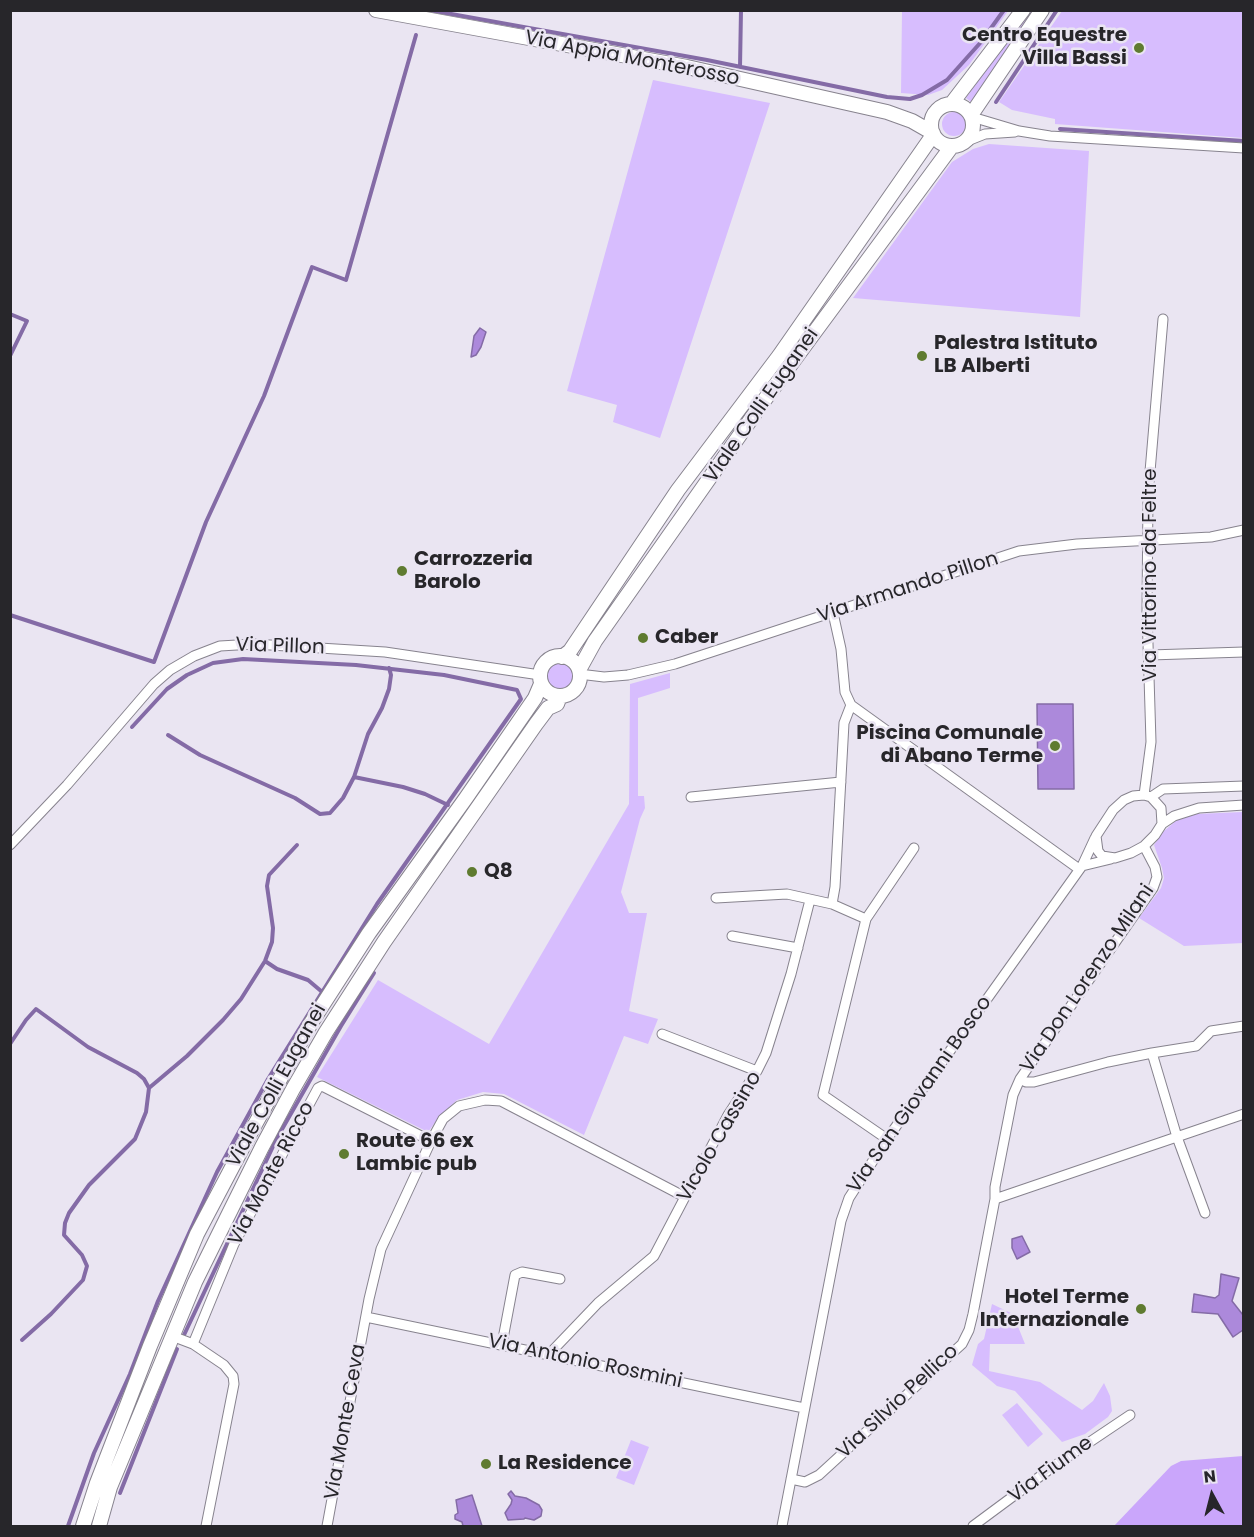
<!DOCTYPE html>
<style>
body{margin:0}
#map{position:relative;width:1254px;height:1537px;overflow:hidden;background:#eae5f2;font-family:Poppins,sans-serif}
canvas{display:block}
.frame{position:absolute;inset:0;border:12px solid #27262a;pointer-events:none}
.north{position:absolute;left:1182px;top:1465px;width:60px;height:60px;-webkit-text-stroke:4px #eae5f2;paint-order:stroke;rotate:353deg;font-size:16px;font-weight:700;line-height:24px;text-align:center;color:#27262a}
.north::after{content:'';display:block;margin:auto;width:21px;height:27px;background:#27262a;clip-path:polygon(50% 0,100% 100%,50% 72%,0 100%)}
</style>
<div id="map">
<canvas width="1254" height="1537"></canvas>
<div class="frame"></div>
<div class="north">N</div>
</div>
<script>
const ctx = document.querySelector('canvas').getContext('2d');
ctx.lineJoin = 'round';
function fillPath(path, color) {
  ctx.fillStyle = color;
  ctx.fill(path, 'evenodd');
}
function poly(rows) {
  const path = new Path2D();
  for (const r of rows) {
    if (r.length === 3) {
      path.moveTo(r[0] + r[2], r[1]);
      path.arc(r[0], r[1], r[2], 0, 2 * Math.PI);
      continue;
    }
    path.moveTo(r[0], r[1]);
    for (let i = 2; i < r.length; i += 2) path.lineTo(r[i], r[i + 1]);
  }
  return path;
}
function strokePath(path, color, width, dash) {
  ctx.strokeStyle = color;
  ctx.lineWidth = width;
  ctx.lineCap = dash ? 'butt' : 'round';
  ctx.setLineDash(dash || []);
  ctx.stroke(path);
}
function write(font, color, halo, rows, align = 'center') {
  ctx.font = font + ' Poppins,sans-serif';
  ctx.lineWidth = 5;
  ctx.setLineDash([]);
  ctx.textBaseline = 'middle';
  ctx.strokeStyle = halo;
  ctx.fillStyle = color;
  for (const [text, x, y, turn = 0] of rows) {
    ctx.save();
    ctx.translate(x, y);
    ctx.rotate((+turn || 0) * Math.PI / 180);
    ctx.textAlign = isNaN(turn) ? turn : align;
    if (halo) ctx.strokeText(text, 0, 0);
    ctx.fillText(text, 0, 0);
    ctx.restore();
  }
}
fillPath(poly([
 [902,11,902,10,1008,11,969,65,942,90,928,95,901,93],
 [1028,11,1037,11,971,102,966,98],
 [1062,11,1243,11,1243,138,1055,124,1055,119,1012,110,999,102],
 [653,80,770,103,660,438,613,422,617,405,567,391],
 [954,124,12],
 [989,144,1089,151,1080,317,853,298,952,162,973,149],
 [560,676,13],
 [670,673,670,688,638,698,638,796,644,796,645,808,640,819,621,892,629,913,647,913,629,1011,658,1019,648,1044,624,1036,584,1135,504,1094,483,1092,457,1100,439,1117,428,1132,317,1077,378,980,489,1044,629,804,630,684],
 [1243,812,1243,943,1184,946,1139,918,1161,888,1164,878,1162,868,1154,845,1164,831,1177,820,1197,814],
 [992,1304,1013,1314,1025,1344,990,1344,989,1371,1040,1382,1082,1410,1093,1401,1104,1383,1110,1396,1112,1411,1108,1417,1085,1434,1062,1442,1015,1391,997,1386,972,1365,978,1344,984,1339],
 [1017,1403,1043,1434,1028,1447,1002,1415],
 [631,1440,649,1447,634,1485,616,1478]
]), '#d7bdfe');
fillPath(poly([
 [1243,1456,1243,1526,1114,1526,1171,1466,1181,1461]
]), '#caa6fb');
const water = poly([
 [480,328,486,332,481,347,476,355,471,357,474,336,480,328],
 [1037,704,1073,704,1074,789,1038,789,1037,704],
 [1022,1236,1030,1252,1017,1259,1012,1248,1012,1239,1022,1236],
 [1221,1274,1239,1278,1232,1301,1243,1315,1243,1330,1233,1337,1218,1314,1192,1312,1194,1294,1215,1298,1219,1295,1221,1274],
 [511,1491,515,1496,526,1498,539,1505,542,1510,541,1516,534,1520,525,1518,524,1519,508,1520,505,1513,511,1504,512,1500,508,1494,511,1491],
 [472,1495,482,1526,463,1526,462,1522,455,1519,455,1515,458,1513,456,1500,472,1495]
]);
fillPath(water, '#ac89db');
strokePath(water, '#846ba6', 1.5);
strokePath(poly([
 [429,10,707,60,887,97,910,99,922,95,947,80,981,42,1004,10],
 [740,67,741,10],
 [996,102,1057,10],
 [1060,129,1244,141],
 [10,314,27,321,10,356],
 [10,615,154,662,206,522,264,396,312,267,346,280,416,35],
 [168,735,200,755,295,798,320,814,330,813,343,798,354,777,368,734,382,708,389,689,391,675,389,668],
 [354,777,403,787,425,794,448,805],
 [265,961,277,969,308,980,321,991],
 [10,1044,26,1020,36,1009,88,1047,137,1073,144,1079,149,1088,146,1112,135,1139,89,1185,69,1213,65,1223,64,1235,82,1255,87,1266,83,1280,51,1314,22,1340],
 [149,1088,187,1056,223,1020,241,999,265,961,272,942,273,928,267,886,269,875,297,845],
 [184,1335,277,1138,341,1026,374,973],
 [120,1493,177,1349],
 [68,1526,94,1453,130,1374,158,1301,217,1172,268,1079,377,904,521,699,517,690,444,675,356,665,243,659,213,663,187,675,167,689,132,727]
]), '#846ba6', 4);
const minor = poly([
 [972,117,1019,131,1050,136,1244,148],
 [965,142,985,134,1015,132],
 [833,613,841,649,845,692,851,705,1079,869],
 [1150,655,1244,652],
 [579,674,604,677,628,675,675,664,1019,551,1077,544,1211,537,1244,530],
 [1144,795,1151,742,1147,611,1148,495,1163,319],
 [1144,795,1151,797,1161,808,1162,824,1155,835,1144,846,1131,853,1115,858,1102,856,1098,851,1096,836,1113,810,1124,800,1133,796,1144,795],
 [691,797,841,782],
 [1151,797,1163,789,1244,786],
 [1162,824,1174,816,1199,808,1244,805],
 [1095,838,1082,866,1111,859],
 [10,845,67,785,154,684,170,670,194,656,220,646,254,644,385,652,540,675],
 [716,898,787,894,832,904,866,919],
 [832,904,835,887,844,723,851,705],
 [732,936,798,948],
 [662,1034,757,1071],
 [1152,1053,1177,1137,1205,1213],
 [1020,1079,1026,1082,1034,1082,1108,1062,1152,1053,1196,1046,1211,1031,1244,1026],
 [887,1139,823,1095,866,919,914,848],
 [995,1199,1244,1114],
 [366,1317,804,1408],
 [172,1336,193,1344,224,1365,233,1376,234,1384,206,1526],
 [193,1344,234,1244,318,1088,322,1086,431,1141],
 [502,1344,515,1275,522,1272,560,1279],
 [552,1355,554,1349,598,1303,654,1256,728,1115,757,1071,766,1053,791,974,810,900],
 [791,1479,805,1482,819,1475,962,1344,969,1330,973,1314,995,1199,995,1187,1013,1095,1020,1079,1153,888,1157,877,1155,867,1144,846],
 [327,1526,369,1299,381,1249,431,1141,443,1119,459,1106,485,1100,501,1101,685,1197],
 [782,1526,841,1221,849,1198,887,1139,1082,866],
 [973,1526,1054,1466,1130,1415]
]);
const secondary = poly([
 [376,10,687,67,887,112,912,121,933,133],
 [952,103,1023,10],
 [952,125,21],
 [971,115,1042,10],
 [560,676,20],
 [562,657,570,651,678,490,779,356,933,135],
 [579,670,595,641,763,402,952,146],
 [83,1526,97,1483,150,1346,197,1234,247,1139,311,1023,369,933,466,798,535,698,541,684],
 [99,1526,110,1487,195,1282,262,1147,293,1089,326,1032,384,942,536,724,548,708,557,704,560,696]
]);
strokePath(minor, '#87838e', 11);
strokePath(secondary, '#87838e', 16);
strokePath(minor, '#fff', 9);
strokePath(secondary, '#fff', 14);
for (const [x, y, r, color] of [
 [1139,48,6,"#5f7b30"],
 [922,356,6,"#5f7b30"],
 [402,571,6,"#5f7b30"],
 [643,638,6,"#5f7b30"],
 [1055,746,6,"#5f7b30"],
 [472,872,6,"#5f7b30"],
 [344,1154,6,"#5f7b30"],
 [1141,1309,6,"#5f7b30"],
 [486,1464,6,"#5f7b30"]
]) {
  const dot = new Path2D();
  dot.arc(x, y, r, 0, 2 * Math.PI);
  ctx.fillStyle = color;
  ctx.fill(dot);
  strokePath(dot, '#eae5f2', 2);
}
write('bold 20px', '#27262a', '#eae5f2', [
 ["Centro Equestre",1127,36,"right"],
 ["Villa Bassi",1127,59,"right"],
 ["Palestra Istituto",934,344],
 ["LB Alberti",934,367],
 ["Carrozzeria",414,560],
 ["Barolo",414,583],
 ["Caber",655,638],
 ["Piscina Comunale",1043,734,"right"],
 ["di Abano Terme",1043,757,"right"],
 ["Q8",484,872],
 ["Route 66 ex",356,1142],
 ["Lambic pub",356,1165],
 ["Hotel Terme",1129,1298,"right"],
 ["Internazionale",1129,1321,"right"],
 ["La Residence",498,1464]
], 'left');
write('20px', '#27262a', '#eae5f2', [
 ["Via Appia Monterosso",632,59,11],
 ["Viale Colli Euganei",762,406,-55],
 ["Via Vittorino da Feltre",1151,575,-90],
 ["Via Armando Pillon",908,588,-18],
 ["Via Pillon",280,647,2],
 ["Via Don Lorenzo Milani",1088,979,-56],
 ["Viale Colli Euganei",277,1086,-61],
 ["Via San Giovanni Bosco",920,1095,-55],
 ["Vicolo Cassino",720,1137,-60],
 ["Via Monte Ricco",272,1174,-62],
 ["Via Antonio Rosmini",585,1362,12],
 ["Via Silvio Pellico",898,1402,-43],
 ["Via Monte Ceva",346,1422,-80],
 ["Via Fiume",1051,1470,-36]
]);
</script>
